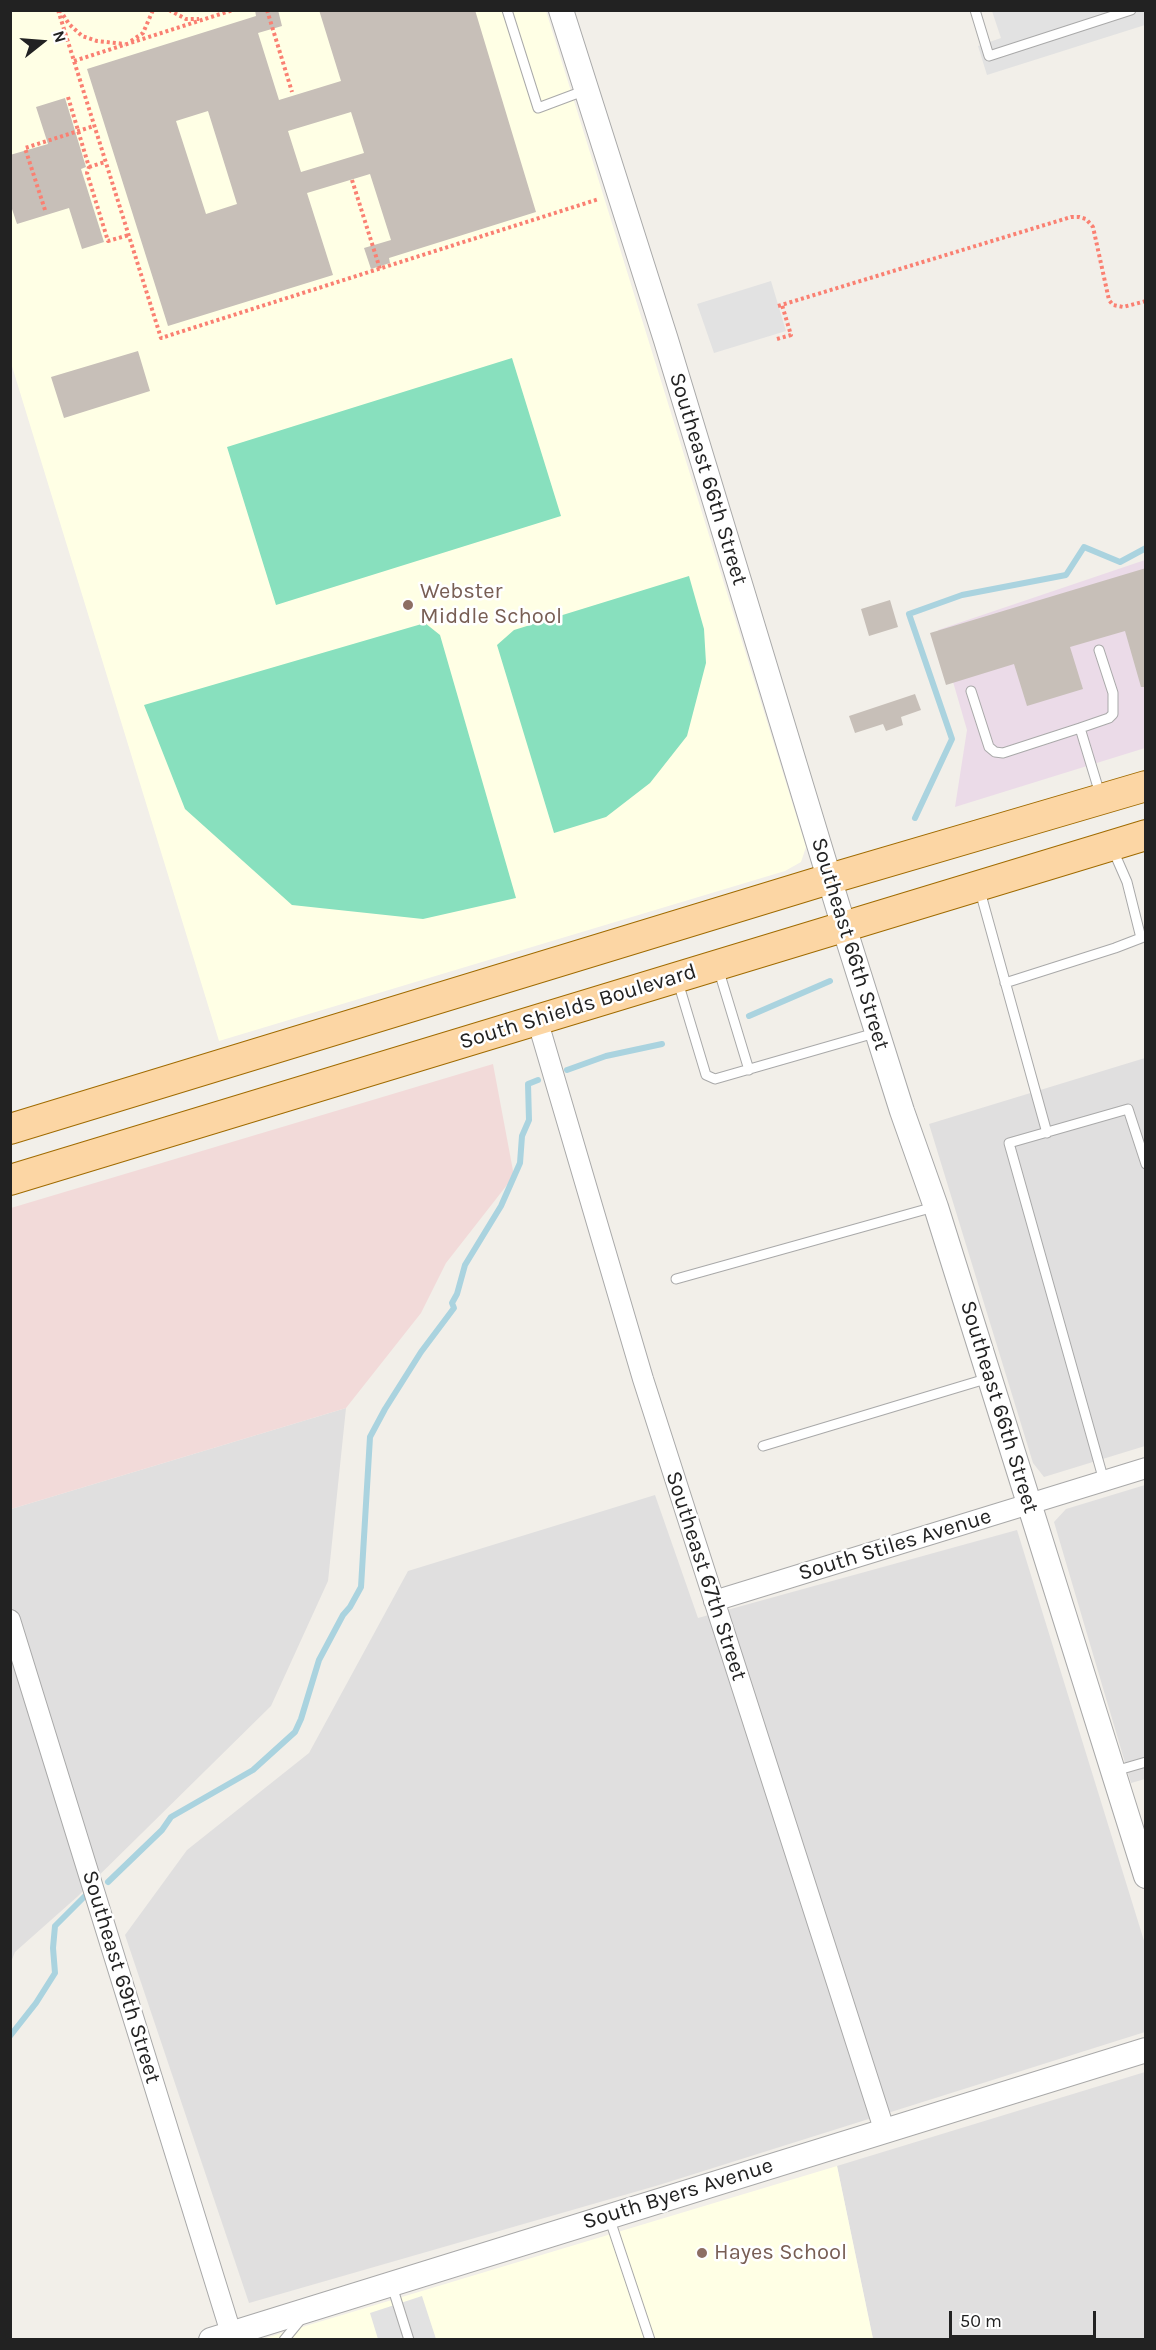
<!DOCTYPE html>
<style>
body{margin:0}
#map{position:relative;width:1156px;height:2350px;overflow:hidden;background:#f2efe9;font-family:Karla,sans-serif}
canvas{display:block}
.frame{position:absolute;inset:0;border:12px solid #222;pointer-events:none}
.north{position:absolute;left:12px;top:12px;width:60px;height:60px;-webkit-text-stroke:4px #fff;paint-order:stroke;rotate:73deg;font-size:16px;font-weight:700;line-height:24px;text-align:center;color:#222}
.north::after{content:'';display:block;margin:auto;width:21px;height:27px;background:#222;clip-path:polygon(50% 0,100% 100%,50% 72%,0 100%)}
.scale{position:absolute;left:949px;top:2311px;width:147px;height:27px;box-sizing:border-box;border:3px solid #222;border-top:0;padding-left:8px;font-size:18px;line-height:21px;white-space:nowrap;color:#222;-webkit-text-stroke:4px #fff;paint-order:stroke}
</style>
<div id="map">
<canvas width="1156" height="2350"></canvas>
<div class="frame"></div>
<div class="north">N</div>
<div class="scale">50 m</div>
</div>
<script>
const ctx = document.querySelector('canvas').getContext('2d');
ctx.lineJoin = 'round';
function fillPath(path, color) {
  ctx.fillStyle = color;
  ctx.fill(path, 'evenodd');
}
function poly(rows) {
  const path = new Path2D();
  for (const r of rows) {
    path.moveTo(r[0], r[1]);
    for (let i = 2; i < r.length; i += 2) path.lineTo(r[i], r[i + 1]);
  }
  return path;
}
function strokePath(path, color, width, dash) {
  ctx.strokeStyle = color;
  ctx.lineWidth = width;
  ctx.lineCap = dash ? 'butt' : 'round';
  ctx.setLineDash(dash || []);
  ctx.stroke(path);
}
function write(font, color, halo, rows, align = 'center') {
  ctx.font = font + ' Karla,sans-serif';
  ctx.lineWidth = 5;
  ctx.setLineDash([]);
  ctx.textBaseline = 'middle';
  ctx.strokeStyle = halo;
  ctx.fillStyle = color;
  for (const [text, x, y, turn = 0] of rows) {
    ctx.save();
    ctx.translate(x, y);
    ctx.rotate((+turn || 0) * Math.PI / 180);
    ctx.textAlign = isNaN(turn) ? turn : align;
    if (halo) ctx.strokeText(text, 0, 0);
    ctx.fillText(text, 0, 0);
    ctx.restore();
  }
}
fillPath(poly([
 [1145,1058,1145,1446,1044,1477,1033,1463,929,1124],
 [346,1408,328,1581,271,1706,77,1897,15,1952,11,1962,11,1509],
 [1145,1485,1145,1779,1131,1783,1054,1522,1066,1509],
 [655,1495,698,1618,1017,1530,1145,1944,1145,2032,659,2185,249,2303,125,1935,187,1850,309,1753,408,1571],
 [1145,2072,1145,2339,873,2339,837,2166]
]), '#e0dfdf');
fillPath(poly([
 [493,1064,514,1176,446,1263,421,1313,346,1408,11,1509,11,1208]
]), '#f2dad9');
fillPath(poly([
 [1145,560,1145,748,955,807,967,730,938,630]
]), '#ebdbe8');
fillPath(poly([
 [10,11,546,11,806,847,801,862,785,871,219,1041,11,363],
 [837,2166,873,2339,259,2340]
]), '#ffffe5');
fillPath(poly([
 [512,358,561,516,276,605,227,447],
 [689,576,704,629,706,663,687,736,650,783,606,817,554,833,497,645,514,630],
 [425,623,440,635,516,898,423,919,292,905,185,809,144,705]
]), '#88e0be');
fillPath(poly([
 [992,11,1145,11,1145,25,987,75,978,46,1001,38],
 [771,281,786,331,714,353,697,304],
 [422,2296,436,2339,378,2339,370,2313]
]), '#e2e2e2');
strokePath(poly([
 [915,818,952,739,909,614,962,595,1066,575,1084,547,1120,562,1146,548],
 [749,1016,830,981],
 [567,1070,606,1056,662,1044],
 [108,1882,162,1830,171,1817,253,1770,295,1732,301,1719,319,1660,343,1615,350,1607,361,1587,370,1437,385,1409,421,1352,454,1308,452,1303,457,1294,465,1265,501,1206,520,1163,522,1136,529,1120,528,1084,538,1080],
 [10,2036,36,2003,55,1973,53,1948,55,1926,85,1896]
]), '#aad3df', 6);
fillPath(poly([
 [255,10,278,10,282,26,258,33,279,100,341,81,319,10,475,10,536,212,389,258,390,263,371,269,364,248,391,240,370,174,307,193,333,275,168,326,87,69,256,16],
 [208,111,237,204,206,214,176,121],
 [351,112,364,153,301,172,288,131],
 [65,98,86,167,81,169,104,242,82,249,69,208,17,224,10,203,10,155,48,144,36,107],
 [138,351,150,391,64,418,51,377],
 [1146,568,1146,687,1141,687,1125,631,1070,647,1083,689,1027,706,1014,664,946,685,930,633],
 [890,600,898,627,869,636,861,609],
 [915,694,921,710,901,717,903,725,886,731,883,724,855,733,849,716]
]), '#c7bfb8');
const service = poly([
 [507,10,538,108,586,90],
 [975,10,989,56,1131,10],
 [971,691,989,747,995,752,1003,753,1080,728,1100,794],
 [1080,728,1109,718,1113,714,1113,693,1099,650],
 [980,891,1047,1133],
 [718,968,749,1070],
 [678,982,706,1075,715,1079,875,1033],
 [1005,983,1115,948,1141,938,1127,882,1113,850],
 [676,1279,934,1207],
 [763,1446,989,1378],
 [1104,1481,1009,1143,1128,1109,1146,1164],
 [1115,1771,1146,1762],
 [609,2217,650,2340],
 [392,2286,409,2340],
 [284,2340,302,2318]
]);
const minor = poly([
 [537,1019,643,1379,884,2129],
 [714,1601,1146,1468],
 [10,1620,231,2333]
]);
const tertiary = poly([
 [561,10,666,340,844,927,902,1111,936,1207,1146,1876],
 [211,2340,1146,2050]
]);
const primary = poly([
 [10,1129,829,879,1146,786],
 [10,1180,1146,835]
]);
strokePath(service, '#a9a9a9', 11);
strokePath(minor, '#a9a9a9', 22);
strokePath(tertiary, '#a9a9a9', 26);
strokePath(primary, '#a06b00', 32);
strokePath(poly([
 [58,10,161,338,599,199],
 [60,10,69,24,82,36,97,41,125,44],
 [169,10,186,19,199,19],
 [267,10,292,92],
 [131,41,143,33,153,10],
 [74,61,233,10],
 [68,97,89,167,87,173,108,241,129,235],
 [89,167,105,162],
 [352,180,380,269],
 [45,210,25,148,94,126],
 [778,306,1071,217,1079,217,1086,219,1093,227,1109,300,1113,305,1123,307,1146,301],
 [777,339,791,335,782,305]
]), '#fa8072', 4, [3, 3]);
strokePath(service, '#fff', 9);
strokePath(minor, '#fff', 20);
strokePath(tertiary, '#fff', 24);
strokePath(primary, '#fcd6a4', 30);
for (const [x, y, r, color] of [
 [408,605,6,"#8d6e63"],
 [702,2253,6,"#8d6e63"]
]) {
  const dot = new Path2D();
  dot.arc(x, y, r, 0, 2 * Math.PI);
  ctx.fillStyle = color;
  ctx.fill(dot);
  strokePath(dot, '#fff', 2);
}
write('22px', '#222', '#fff', [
 ["Southeast 66th Street",708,479,73],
 ["Southeast 66th Street",850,944,73],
 ["South Shields Boulevard",578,1007,-17],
 ["Southeast 66th Street",999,1407,73],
 ["South Stiles Avenue",895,1545,-17],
 ["Southeast 67th Street",706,1576,72],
 ["Southeast 69th Street",121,1977,73],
 ["South Byers Avenue",678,2194,-17]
]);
write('22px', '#785e54', '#fff', [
 ["Webster",420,592],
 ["Middle School",420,617],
 ["Hayes School",714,2253]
], 'left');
</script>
